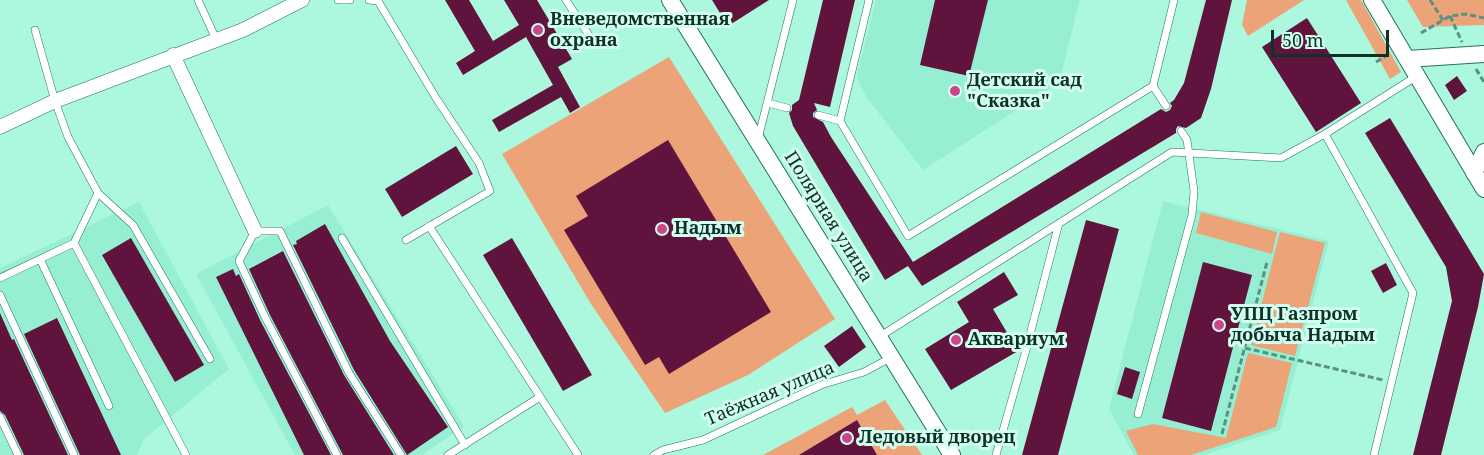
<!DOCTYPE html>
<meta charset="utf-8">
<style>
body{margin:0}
#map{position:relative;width:1484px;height:455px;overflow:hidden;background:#abf8de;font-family:"Noto Serif",serif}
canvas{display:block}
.scale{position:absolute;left:1271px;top:30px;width:118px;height:27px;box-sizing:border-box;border:3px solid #113128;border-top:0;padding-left:8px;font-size:18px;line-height:21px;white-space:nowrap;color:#113128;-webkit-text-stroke:4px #d1feee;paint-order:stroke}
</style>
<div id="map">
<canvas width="1484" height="455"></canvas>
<div class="scale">50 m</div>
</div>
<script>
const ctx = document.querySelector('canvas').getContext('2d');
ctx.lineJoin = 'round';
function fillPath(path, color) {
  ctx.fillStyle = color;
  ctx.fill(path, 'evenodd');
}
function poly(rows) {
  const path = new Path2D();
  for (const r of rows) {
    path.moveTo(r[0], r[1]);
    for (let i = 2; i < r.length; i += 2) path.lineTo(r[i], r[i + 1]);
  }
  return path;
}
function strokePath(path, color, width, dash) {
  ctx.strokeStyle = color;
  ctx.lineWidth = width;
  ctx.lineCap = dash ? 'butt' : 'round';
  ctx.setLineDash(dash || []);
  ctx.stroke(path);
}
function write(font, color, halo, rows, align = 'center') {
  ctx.font = font + ' "Noto Serif",serif';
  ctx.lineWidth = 6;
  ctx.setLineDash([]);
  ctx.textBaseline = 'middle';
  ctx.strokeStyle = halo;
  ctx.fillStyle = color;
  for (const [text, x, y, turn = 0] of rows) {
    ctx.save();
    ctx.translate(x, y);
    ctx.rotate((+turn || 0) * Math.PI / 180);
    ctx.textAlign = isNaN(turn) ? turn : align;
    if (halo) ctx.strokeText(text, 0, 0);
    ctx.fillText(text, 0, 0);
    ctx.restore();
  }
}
fillPath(poly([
 [876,0,1080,0,1059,83,923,170,867,98,858,81,857,74],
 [1163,201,1329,241,1280,430,1204,455,1134,455,1109,409],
 [139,202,229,369,144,439,137,455,0,455,0,268],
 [328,205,464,426,422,455,295,455,196,274]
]), '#97efd3');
fillPath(poly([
 [1247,0,1304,0,1248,36,1242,25],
 [1346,0,1361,0,1401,72,1390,79],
 [1407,0,1484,0,1484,25,1423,27],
 [669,57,835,319,748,375,665,413,591,304,502,154],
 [1201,212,1277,232,1272,254,1196,233],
 [1280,232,1325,243,1295,356,1251,345],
 [1248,353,1292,363,1276,427,1191,455,1138,455,1126,431,1153,424,1226,438],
 [885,400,922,455,763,455,852,407,857,415]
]), '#eba377');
fillPath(poly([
 [445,0,469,0,493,41,519,25,504,0,537,0,572,59,558,67,580,107,570,113,561,97,499,132,492,120,553,85,526,37,463,75,456,63,475,51],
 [712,0,769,0,728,26],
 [823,0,855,0,830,107,814,103,817,110,813,113,813,117,823,122,831,137,913,262,1161,109,1166,112,1170,110,1172,106,1170,103,1174,100,1184,83,1206,0,1232,0,1211,89,1201,118,1186,128,1178,126,1176,129,1176,133,922,286,908,266,885,280,793,126,789,113,792,110,792,105,799,100],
 [935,0,988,0,969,76,920,65],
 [1307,18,1361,103,1316,132,1262,47],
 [1457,76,1467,91,1454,100,1445,85],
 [1390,118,1484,274,1478,307,1441,455,1413,455,1452,301,1446,267,1365,133],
 [668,140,771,312,669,374,659,357,645,365,564,230,588,216,576,196],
 [456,146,473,174,402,217,385,189],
 [1086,220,1119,229,1058,455,1022,455],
 [325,224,390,341,448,427,407,455,354,370,293,245,297,244,296,241],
 [131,238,204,365,175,382,102,255],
 [512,238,592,375,563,391,483,255],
 [283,251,344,375,394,455,343,455,270,315,249,269],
 [1203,262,1252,275,1211,431,1162,418],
 [1386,263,1397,285,1383,293,1371,271],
 [233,269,236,276,239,274,260,320,331,455,304,455,216,277],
 [1004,272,1018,295,993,309,1018,351,951,390,925,349,969,322,957,302],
 [0,313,12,340,14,339,68,455,24,455,5,415,0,411],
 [57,318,121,455,80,455,24,334],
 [852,326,866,347,839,367,824,346],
 [1125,367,1140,372,1132,399,1117,394],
 [857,420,877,455,799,455]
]), '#5f133d');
const service = poly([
 [198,0,216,39],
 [338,0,350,0],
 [369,0,378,1,436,98,479,163,490,191,406,240],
 [566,0,592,40],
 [869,0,840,121,908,236,1153,86,1174,0],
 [1153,86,1166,106],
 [768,103,787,108],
 [818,115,840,121],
 [1325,134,1413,293,1374,455],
 [758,139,793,0],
 [98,193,133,225,210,359],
 [429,226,578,455],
 [342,238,465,445],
 [74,243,186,455],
 [40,259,109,406],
 [0,278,74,243,98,193,68,137,55,101,35,30],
 [0,295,74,455],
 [879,337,1172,152,1281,158,1325,134,1417,76],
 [1138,414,1192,215,1194,191,1187,140,1181,131],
 [0,417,18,455],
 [337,455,265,317,239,261,255,231,280,231,349,373,401,455],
 [448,455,540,397],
 [654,455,663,450,703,440,821,385,864,372,892,357],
 [996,455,1026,350,1059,223]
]);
const minor = poly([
 [173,55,255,231],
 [0,127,55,101,243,30,302,0]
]);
const tertiary = poly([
 [670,0,952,455],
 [1372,0,1484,189],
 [1407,59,1484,54],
 [1474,173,1484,152]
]);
strokePath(service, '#22725d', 8);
strokePath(minor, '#22725d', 15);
strokePath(tertiary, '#22725d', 18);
strokePath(poly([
 [1430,0,1443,20],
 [1450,16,1462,42],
 [1421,33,1450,16,1466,14,1484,18],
 [1376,62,1388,55],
 [1476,69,1484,82],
 [1245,348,1383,380],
 [1222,434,1267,262]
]), '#5b917f', 3, [6, 3]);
strokePath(service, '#fff', 7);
strokePath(minor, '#fff', 14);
strokePath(tertiary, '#fff', 16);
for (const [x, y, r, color] of [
 [538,30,6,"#cb478c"],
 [955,91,6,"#cb478c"],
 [662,229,6,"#cb478c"],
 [1219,325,6,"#cb478c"],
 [956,340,6,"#cb478c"],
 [847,438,6,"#cb478c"]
]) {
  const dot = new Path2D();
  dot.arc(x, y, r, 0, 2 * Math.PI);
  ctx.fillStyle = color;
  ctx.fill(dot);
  strokePath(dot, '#d1feee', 2);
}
write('bold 18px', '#113128', '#d1feee', [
 ["Вневедомственная",550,20],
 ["охрана",550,41],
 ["Детский сад",967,81],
 ["\"Сказка\"",967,102],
 ["Надым",674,229],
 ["УПЦ Газпром",1231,315],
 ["добыча Надым",1231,336],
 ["Аквариум",968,340],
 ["Ледовый дворец",859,438]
], 'left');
write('18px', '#113128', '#d1feee', [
 ["Полярная улица",828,217,58],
 ["Таёжная улица",770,394,-23]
]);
</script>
